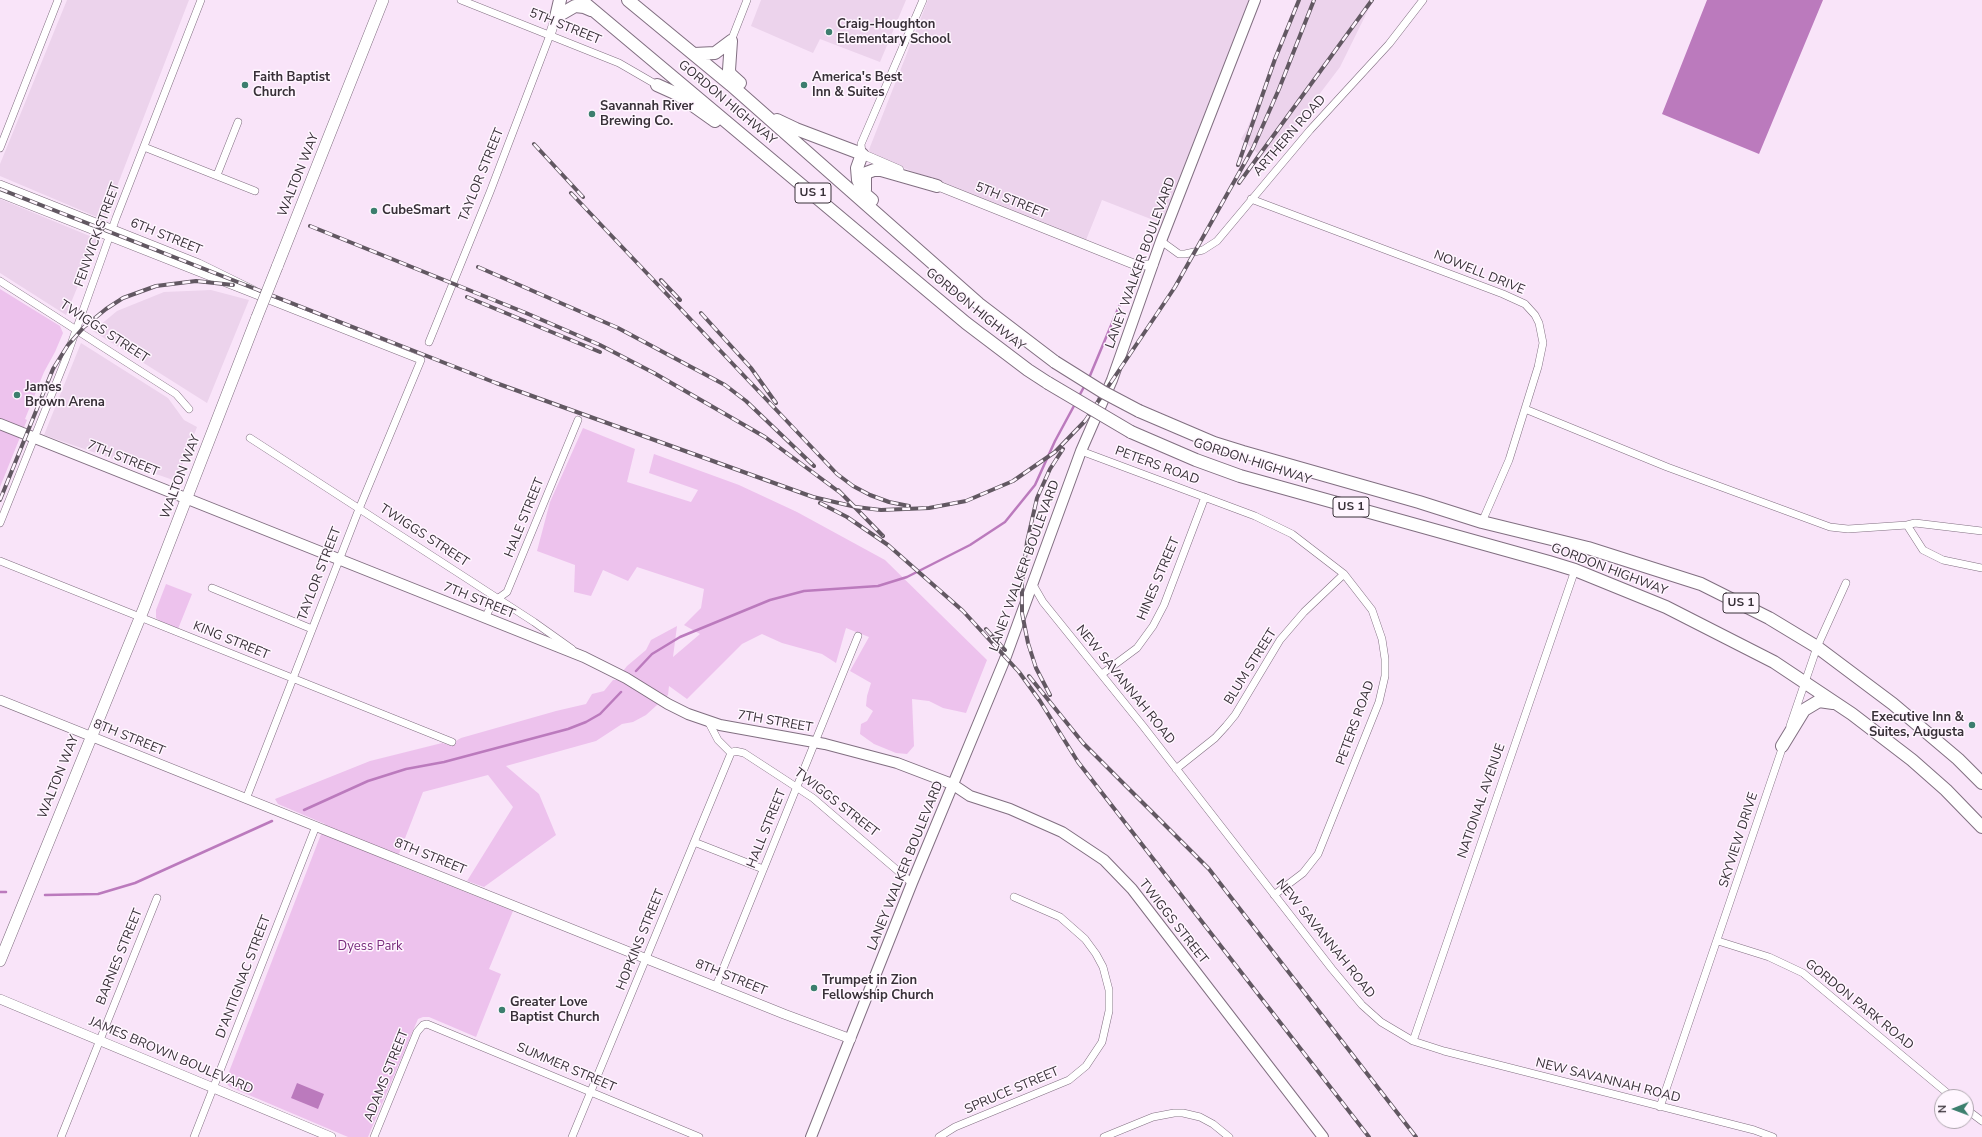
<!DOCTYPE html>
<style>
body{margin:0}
#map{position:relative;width:1982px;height:1137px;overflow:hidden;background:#f9e4f9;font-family:"Nunito Sans",sans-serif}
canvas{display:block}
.north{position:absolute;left:1934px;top:1089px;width:40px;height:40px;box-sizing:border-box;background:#fff6ff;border:1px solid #afa7af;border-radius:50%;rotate:269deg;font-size:11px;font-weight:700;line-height:16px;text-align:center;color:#383038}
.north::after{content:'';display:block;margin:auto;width:14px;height:18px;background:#3c7e6e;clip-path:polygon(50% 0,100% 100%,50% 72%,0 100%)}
</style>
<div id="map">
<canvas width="1982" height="1137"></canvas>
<div class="north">N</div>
</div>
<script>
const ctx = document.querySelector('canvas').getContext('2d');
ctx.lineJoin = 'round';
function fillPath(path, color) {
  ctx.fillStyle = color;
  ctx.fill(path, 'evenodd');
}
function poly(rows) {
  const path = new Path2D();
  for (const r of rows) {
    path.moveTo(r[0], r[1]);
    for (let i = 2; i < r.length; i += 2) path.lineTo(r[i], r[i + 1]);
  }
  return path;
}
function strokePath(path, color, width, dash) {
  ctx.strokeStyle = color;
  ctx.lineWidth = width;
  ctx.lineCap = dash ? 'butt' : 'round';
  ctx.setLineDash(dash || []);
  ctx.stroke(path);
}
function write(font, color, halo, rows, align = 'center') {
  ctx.font = font + ' "Nunito Sans",sans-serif';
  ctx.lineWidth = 3;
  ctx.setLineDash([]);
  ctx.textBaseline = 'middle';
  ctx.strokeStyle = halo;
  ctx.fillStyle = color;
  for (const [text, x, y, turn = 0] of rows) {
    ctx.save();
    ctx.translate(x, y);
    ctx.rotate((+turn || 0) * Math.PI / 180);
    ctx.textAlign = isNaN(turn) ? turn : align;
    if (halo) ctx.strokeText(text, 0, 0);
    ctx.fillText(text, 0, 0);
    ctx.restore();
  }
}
fillPath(poly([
 [67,0,189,0,104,220,0,176,0,164],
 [761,0,906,0,880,62,820,39,813,53,751,26],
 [928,0,1250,0,1161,223,1102,200,1086,240,871,155,869,150,870,147],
 [1298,0,1373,0,1340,67,1268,162,1241,139,1247,129],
 [0,199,97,239,66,315,0,273],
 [211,290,249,300,207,403,93,331,117,311,164,292],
 [81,343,168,398,184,420,197,427,176,481,44,435]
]), '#ecd3ec');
fillPath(poly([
 [0,289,60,326,63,333,55,352,44,372,25,419,27,420,0,487],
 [583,428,635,449,627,482,691,502,698,490,649,473,654,454,739,485,797,512,885,560,987,660,966,713,943,708,929,701,912,699,914,746,907,754,896,753,874,744,860,734,861,724,867,721,873,711,866,706,867,696,871,683,850,671,869,637,846,628,836,663,822,654,782,643,762,634,742,644,687,699,669,686,668,695,646,715,633,722,622,724,596,741,506,766,539,794,556,835,484,887,467,881,513,807,488,775,423,792,395,864,513,911,489,969,501,974,476,1037,429,1017,423,1017,418,1019,368,1137,348,1137,230,1087,227,1084,227,1077,325,824,278,804,275,799,370,761,442,743,449,745,461,738,556,711,586,704,592,694,604,691,613,680,616,680,627,666,646,650,651,640,677,626,673,657,700,634,684,625,701,608,704,589,637,567,628,581,603,570,591,596,574,592,575,565,537,551,550,502],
 [166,584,192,594,178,629,161,622,156,618,156,610]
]), '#edc2ed');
fillPath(poly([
 [1707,0,1823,0,1759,154,1662,114],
 [297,1083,324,1094,318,1109,291,1098]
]), '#bb7abd');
strokePath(poly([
 [1089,378,1120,304],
 [1078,398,1085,385],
 [636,671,652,654,680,637,770,600,804,591,878,586,907,577,970,545,1005,522,1035,485,1055,441,1075,404],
 [304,810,368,781,406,769,444,762,568,729,586,722,600,714,621,692],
 [0,892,6,892],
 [45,895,98,894,135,883,272,821]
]), '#bb7abd', 2.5);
const minor = poly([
 [461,0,619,63,657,85],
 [731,41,747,0],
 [144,147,255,191],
 [0,148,58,0],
 [862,154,861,144,923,0],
 [217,175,238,122],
 [0,184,199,263,254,290],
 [0,194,421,360,359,509,246,799],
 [1251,199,1503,294,1525,304,1535,315,1539,323,1543,343,1538,367,1509,460,1482,522],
 [1161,241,1179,254,1185,254,1203,250,1217,241,1310,130,1389,44,1423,0],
 [0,281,176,394,189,409],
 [429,342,490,192,550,35],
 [1525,409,1667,467,1830,527,1848,529,1907,525,1915,523,1982,531],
 [250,438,534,622,572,649],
 [1081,451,1255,516,1292,534,1344,574,1372,610,1382,639,1385,659,1385,676,1379,702,1318,854,1303,873,1274,895],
 [0,523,65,361,116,218,201,0],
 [1907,525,1923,550,1943,560,1982,568],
 [0,561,452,742],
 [1032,583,1043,602,1143,726,1332,969,1362,1005,1381,1022,1413,1041,1444,1051,1754,1130,1773,1137],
 [212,588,312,629],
 [485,618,493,602,507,592,578,420],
 [1102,674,1137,648,1153,626,1164,605,1205,497],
 [708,721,718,740,731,753],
 [1790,726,1817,647,1846,583],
 [731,753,735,751,744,753,813,798,912,883],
 [1176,769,1215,738,1226,726,1235,715,1280,640,1304,612,1344,574],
 [694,842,763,869],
 [1718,941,1769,957,1803,973,1952,1097],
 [716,986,858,636],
 [1413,1041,1575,570],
 [1660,1107,1784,743],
 [1966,1109,1982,1121],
 [61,1137,157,898],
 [194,1137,316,826],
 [374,1137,417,1032,423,1025,427,1024,699,1137],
 [572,1137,731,753],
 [939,1137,955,1127,1069,1080,1086,1066,1102,1042,1109,1011,1109,990,1103,967,1096,954,1085,939,1060,917,1014,897],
 [1104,1137,1153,1117,1174,1113,1183,1113,1200,1117,1213,1124,1229,1137]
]);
const tertiary = poly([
 [550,35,556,17],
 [862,154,899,170],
 [931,183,1136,265,1153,265],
 [0,700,784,1014,851,1039],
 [0,999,331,1137]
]);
const secondary = poly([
 [0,424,584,657,626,678,668,704,688,714,720,725,825,744,897,763,952,784,970,796,1010,809,1062,832,1104,860,1132,889,1323,1137],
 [811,1137,912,883,1005,659,1081,451,1112,380,1161,241,1255,0]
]);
const primary = poly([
 [277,267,383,0],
 [0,961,144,608,257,317]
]);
const trunk = poly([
 [581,0,966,323,1028,370,1048,383],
 [628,0,731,85,979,304,1055,362],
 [556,17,575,6,584,7,591,10],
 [556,17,560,0],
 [731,41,729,70,730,74,740,83],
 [694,54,715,53,731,41],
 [657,85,677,94,715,121],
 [777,120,796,129,862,154,857,168,858,180,865,194,872,200],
 [865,190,865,177,866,173,874,170,881,170,937,186],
 [1139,411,1214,443,1243,452,1419,502,1482,522,1588,548,1701,584,1769,618,1817,647,1893,704,1958,759,1982,783],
 [1131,432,1196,460,1240,476,1549,562,1575,570,1666,607,1774,662,1852,714,1912,760,1946,790,1982,827],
 [1782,746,1804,710,1819,701,1833,703]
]);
strokePath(minor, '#816f81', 8);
strokePath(tertiary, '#816f81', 10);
strokePath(secondary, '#816f81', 12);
strokePath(primary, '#816f81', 12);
strokePath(trunk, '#816f81', 14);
strokePath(minor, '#fff', 7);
strokePath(tertiary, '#fff', 9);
strokePath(secondary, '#fff', 10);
strokePath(primary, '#fff', 11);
strokePath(trunk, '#fff', 12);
const rail = poly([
 [534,144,583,197],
 [1238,165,1275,59,1299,0],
 [1239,183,1372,0],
 [0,189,496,383,813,497,856,507,881,510,929,508,966,501,1013,481,1055,452,1085,421,1175,287,1253,148,1279,89,1314,0],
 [571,193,837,474,853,486,870,495,889,502,909,506],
 [310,226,526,313,600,345,654,373,765,437,842,494],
 [478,267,618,328,725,385,746,401,814,466],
 [661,280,680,300],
 [467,297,600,352],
 [701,313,751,368,776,403],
 [838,490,883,536],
 [0,500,53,369,68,345,84,327,106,309,123,298,156,286,196,281,233,285],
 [820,503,847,517,888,545,963,611,1019,672,1040,701,1078,762,1369,1137],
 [986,629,1005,650],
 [1029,676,1083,743,1209,869,1416,1137],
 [1050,695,1036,668,1028,643,1022,613,1022,583,1027,542,1037,498,1050,469,1063,449]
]);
strokePath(rail, '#625862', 4);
strokePath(rail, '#fff6ff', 2.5, [8]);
const primaryBridge = poly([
 [257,317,277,267]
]);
const trunkBridge = poly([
 [1055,362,1103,392,1139,411],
 [1048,383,1131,432]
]);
strokePath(primaryBridge, '#816f81', 12, []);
strokePath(trunkBridge, '#816f81', 14, []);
strokePath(primaryBridge, '#fff', 11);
strokePath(trunkBridge, '#fff', 12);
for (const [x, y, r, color] of [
 [829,32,4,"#3c7e6e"],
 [245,85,4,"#3c7e6e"],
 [804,85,4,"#3c7e6e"],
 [592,114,4,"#3c7e6e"],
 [374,211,4,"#3c7e6e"],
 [17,395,4,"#3c7e6e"],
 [1972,725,4,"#3c7e6e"],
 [814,988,4,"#3c7e6e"],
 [502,1010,4,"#3c7e6e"]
]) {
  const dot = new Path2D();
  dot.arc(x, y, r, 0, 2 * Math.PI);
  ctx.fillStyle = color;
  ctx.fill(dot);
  strokePath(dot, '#fff6ff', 1.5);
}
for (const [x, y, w] of [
 [813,193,36],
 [1351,507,36],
 [1741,603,36]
]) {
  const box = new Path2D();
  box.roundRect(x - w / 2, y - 10, w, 20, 3);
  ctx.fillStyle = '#fff6ff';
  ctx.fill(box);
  strokePath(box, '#383038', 1);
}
write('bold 12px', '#383038', null, [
 ["US 1",813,193],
 ["US 1",1351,507],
 ["US 1",1741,603]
]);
write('bold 13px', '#383038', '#fff6ff', [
 ["Craig-Houghton",837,25],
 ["Elementary School",837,40],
 ["Faith Baptist",253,78],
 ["Church",253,93],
 ["America's Best",812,78],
 ["Inn & Suites",812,93],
 ["Savannah River",600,107],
 ["Brewing Co.",600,122],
 ["CubeSmart",382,211],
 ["James",25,388],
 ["Brown Arena",25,403],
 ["Executive Inn &",1964,718,"right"],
 ["Suites, Augusta",1964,733,"right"],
 ["Trumpet in Zion",822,981],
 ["Fellowship Church",822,996],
 ["Greater Love",510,1003],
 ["Baptist Church",510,1018]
], 'left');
write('13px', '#383038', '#fff6ff', [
 ["5TH STREET",565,27,22],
 ["GORDON HIGHWAY",727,103,40],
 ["ARTHERN ROAD",1290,136,-49],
 ["WALTON WAY",299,175,-68],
 ["TAYLOR STREET",482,175,-68],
 ["5TH STREET",1011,201,22],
 ["FENWICK STREET",98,235,-70],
 ["6TH STREET",166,237,22],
 ["LANEY WALKER BOULEVARD",1141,263,-70],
 ["NOWELL DRIVE",1479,273,22],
 ["GORDON HIGHWAY",975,310,39],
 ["TWIGGS STREET",104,332,33],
 ["7TH STREET",123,459,22],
 ["GORDON HIGHWAY",1252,462,18],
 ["PETERS ROAD",1157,466,20],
 ["WALTON WAY",181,477,-69],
 ["HALE STREET",525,518,-68],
 ["TWIGGS STREET",424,536,33],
 ["LANEY WALKER BOULEVARD",1025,566,-70],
 ["GORDON HIGHWAY",1609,570,21],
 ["TAYLOR STREET",320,574,-69],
 ["HINES STREET",1159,579,-67],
 ["7TH STREET",479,601,22],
 ["KING STREET",231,641,22],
 ["BLUM STREET",1251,667,-58],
 ["NEW SAVANNAH ROAD",1125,685,51],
 ["7TH STREET",775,722,10],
 ["PETERS ROAD",1356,723,-70],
 ["8TH STREET",129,738,22],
 ["WALTON WAY",59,777,-68],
 ["NATIONAL AVENUE",1482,801,-71],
 ["TWIGGS STREET",836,803,38],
 ["HALL STREET",767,829,-68],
 ["SKYVIEW DRIVE",1739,840,-72],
 ["8TH STREET",430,857,22],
 ["LANEY WALKER BOULEVARD",906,866,-68],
 ["TWIGGS STREET",1173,922,52],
 ["NEW SAVANNAH ROAD",1325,939,51],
 ["HOPKINS STREET",641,940,-68],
 ["BARNES STREET",120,957,-68],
 ["D'ANTIGNAC STREET",244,977,-69],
 ["8TH STREET",731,978,22],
 ["GORDON PARK ROAD",1859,1005,39],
 ["JAMES BROWN BOULEVARD",171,1056,23],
 ["SUMMER STREET",566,1068,23],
 ["ADAMS STREET",387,1076,-68],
 ["NEW SAVANNAH ROAD",1608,1081,14],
 ["SPRUCE STREET",1012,1091,-23]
]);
write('13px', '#782b7c', '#fff6ff', [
 ["Dyess Park",370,947]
]);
</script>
